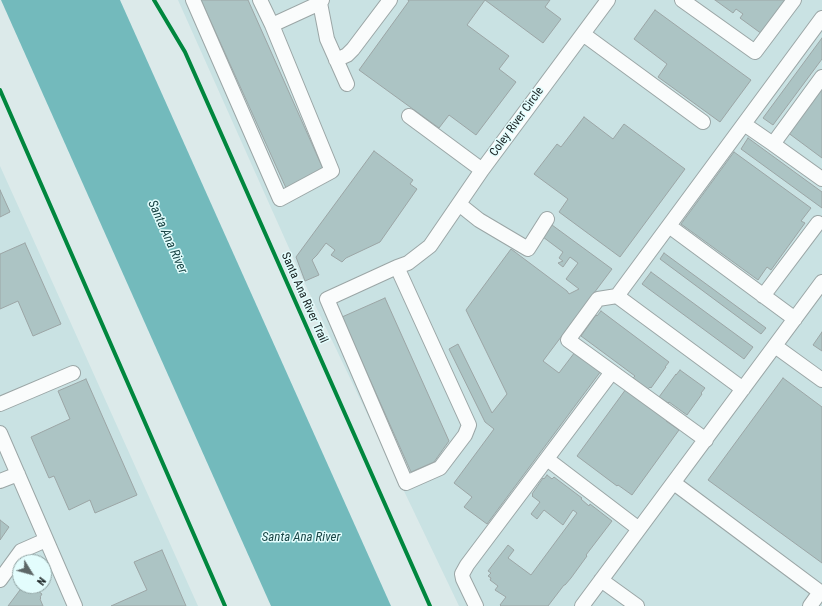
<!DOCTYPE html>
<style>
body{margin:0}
#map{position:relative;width:822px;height:606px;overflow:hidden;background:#dceaea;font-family:"Roboto Condensed",sans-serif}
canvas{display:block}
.north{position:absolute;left:12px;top:554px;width:40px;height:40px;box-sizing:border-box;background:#e3fdfd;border:1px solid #92a5a5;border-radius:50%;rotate:127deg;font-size:11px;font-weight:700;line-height:16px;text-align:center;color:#182121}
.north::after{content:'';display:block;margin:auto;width:14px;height:18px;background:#5d6767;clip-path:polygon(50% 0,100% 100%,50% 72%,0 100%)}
</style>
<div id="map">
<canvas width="822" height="606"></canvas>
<div class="north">N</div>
</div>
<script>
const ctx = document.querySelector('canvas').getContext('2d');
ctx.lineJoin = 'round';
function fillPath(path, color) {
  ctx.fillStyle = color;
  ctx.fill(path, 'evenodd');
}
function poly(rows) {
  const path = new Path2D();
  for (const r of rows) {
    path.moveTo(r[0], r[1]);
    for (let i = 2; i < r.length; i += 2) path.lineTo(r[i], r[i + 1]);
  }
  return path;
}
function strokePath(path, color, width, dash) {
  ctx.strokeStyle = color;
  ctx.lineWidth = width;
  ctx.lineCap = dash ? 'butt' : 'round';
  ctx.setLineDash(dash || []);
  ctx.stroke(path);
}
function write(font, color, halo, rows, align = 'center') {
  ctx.font = font + ' "Roboto Condensed",sans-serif';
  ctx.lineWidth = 3;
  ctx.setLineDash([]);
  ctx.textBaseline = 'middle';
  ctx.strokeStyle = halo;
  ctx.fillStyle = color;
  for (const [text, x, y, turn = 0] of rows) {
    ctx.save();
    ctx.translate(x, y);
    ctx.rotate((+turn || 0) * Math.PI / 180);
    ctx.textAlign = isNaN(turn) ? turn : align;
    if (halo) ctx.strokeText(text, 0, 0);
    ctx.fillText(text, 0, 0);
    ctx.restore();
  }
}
fillPath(poly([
 [178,0,822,0,822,606,459,606,306,286],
 [0,166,24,219,198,606,0,606],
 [20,562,44,562,44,586,20,586]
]), '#c9e2e3');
fillPath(poly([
 [1,0,120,0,391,606,271,606]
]), '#73babc');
const building = poly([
 [201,0,248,0,324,171,286,188,201,0],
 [408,0,550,0,545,7,561,19,543,43,485,0,467,25,509,56,499,69,516,82,476,135,449,115,439,128,359,70,409,1,408,0],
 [715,0,787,0,762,34,740,18,743,14,736,9,733,13,715,0],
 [655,10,751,80,720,122,658,77,667,64,634,39,655,10],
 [822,38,822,59,773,125,763,118,822,38],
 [822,85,822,158,787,132,822,85],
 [584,117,613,139,624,124,685,169,620,257,559,212,568,199,534,174,557,144,561,147,584,117],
 [748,138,822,192,822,208,741,149,748,138],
 [374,151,413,180,410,184,417,189,380,242,346,258,342,262,331,255,335,250,326,243,317,255,312,260,319,275,305,281,296,257,374,151],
 [734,152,811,208,801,221,805,223,771,270,767,267,758,280,681,224,734,152],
 [0,190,10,212,0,217,0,190],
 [552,225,612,269,543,361,559,373,575,352,601,371,487,524,464,507,472,497,454,483,494,429,485,422,449,349,458,344,492,413,507,394,466,310,511,249,567,291,569,294,579,289,566,279,578,263,570,257,563,267,558,263,563,261,559,258,563,252,543,237,552,225],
 [25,243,61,324,33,336,18,301,0,309,0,254,25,243],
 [664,253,766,328,761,334,660,259,664,253],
 [651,272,753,347,744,359,642,284,651,272],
 [385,298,449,441,434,462,411,472,342,317,385,298],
 [601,311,669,362,665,367,666,367,651,388,650,387,648,389,633,378,635,376,581,336,596,315,597,316,601,311],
 [822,332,822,351,813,345,822,332],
 [680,370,705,388,701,393,702,394,687,415,669,402,668,403,659,397,676,374,676,375,680,370],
 [783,378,822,407,822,563,708,480,783,378],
 [86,379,137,495,95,513,90,500,69,510,54,476,49,478,31,437,70,419,58,391,86,379],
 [626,389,667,420,666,421,679,430,632,495,618,485,617,486,577,456,626,389],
 [547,475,552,479,554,477,582,498,581,499,589,506,590,504,612,521,586,555,587,556,571,578,565,585,564,585,548,606,501,606,500,605,506,597,495,590,498,586,490,580,491,578,488,576,491,573,488,571,508,545,514,550,508,558,531,575,577,513,573,510,563,525,544,510,537,519,531,514,540,502,532,496,533,495,532,494,543,478,544,479,547,475],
 [0,520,9,527,0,540,0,520],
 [162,550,186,606,111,606,147,590,134,562,162,550],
 [23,586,26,586,28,588,29,586,31,586,42,594,40,597,41,598,40,599,43,606,8,606,23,586]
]);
fillPath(building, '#acc4c4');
strokePath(building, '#9ca6a6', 1);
const minor = poly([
 [193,0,280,199,332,171,272,25,260,0],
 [682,0,755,52,794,0],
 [320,3,327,39,347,84],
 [272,25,320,3,322,0],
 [583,34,703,122],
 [336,60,347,55,353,49,390,0],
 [409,116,482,170],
 [744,124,773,144,822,77],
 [773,144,822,179],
 [459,204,479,220,528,249,547,219],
 [669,226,795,319],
 [397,267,469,425,465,435,440,468,406,483,327,299,397,267,408,263,430,246,482,170,608,0],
 [617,296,743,389],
 [763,296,818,223],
 [775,346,822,380],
 [0,404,73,373],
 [0,433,75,606],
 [706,440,568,340,598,299,617,296,822,18],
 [547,459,639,529],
 [0,481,18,474],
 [674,483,820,592,810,606],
 [0,580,21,551,46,540],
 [601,580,637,606],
 [476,606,463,579,462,574,467,565,612,372],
 [582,606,822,282]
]);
strokePath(minor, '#9ba6a6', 16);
strokePath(minor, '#fafcfc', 14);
strokePath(poly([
 [154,0,185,52,430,606],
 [0,90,225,606]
]), '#00873e', 4);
write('12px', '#182121', '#e3fdfd', [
 ["Coley River Circle",517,122,-54],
 ["Santa Ana River Trail",304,298,66]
]);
write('italic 13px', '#194545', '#e3fdfd', [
 ["Santa Ana River",167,237,66],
 ["Santa Ana River",301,538]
]);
</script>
